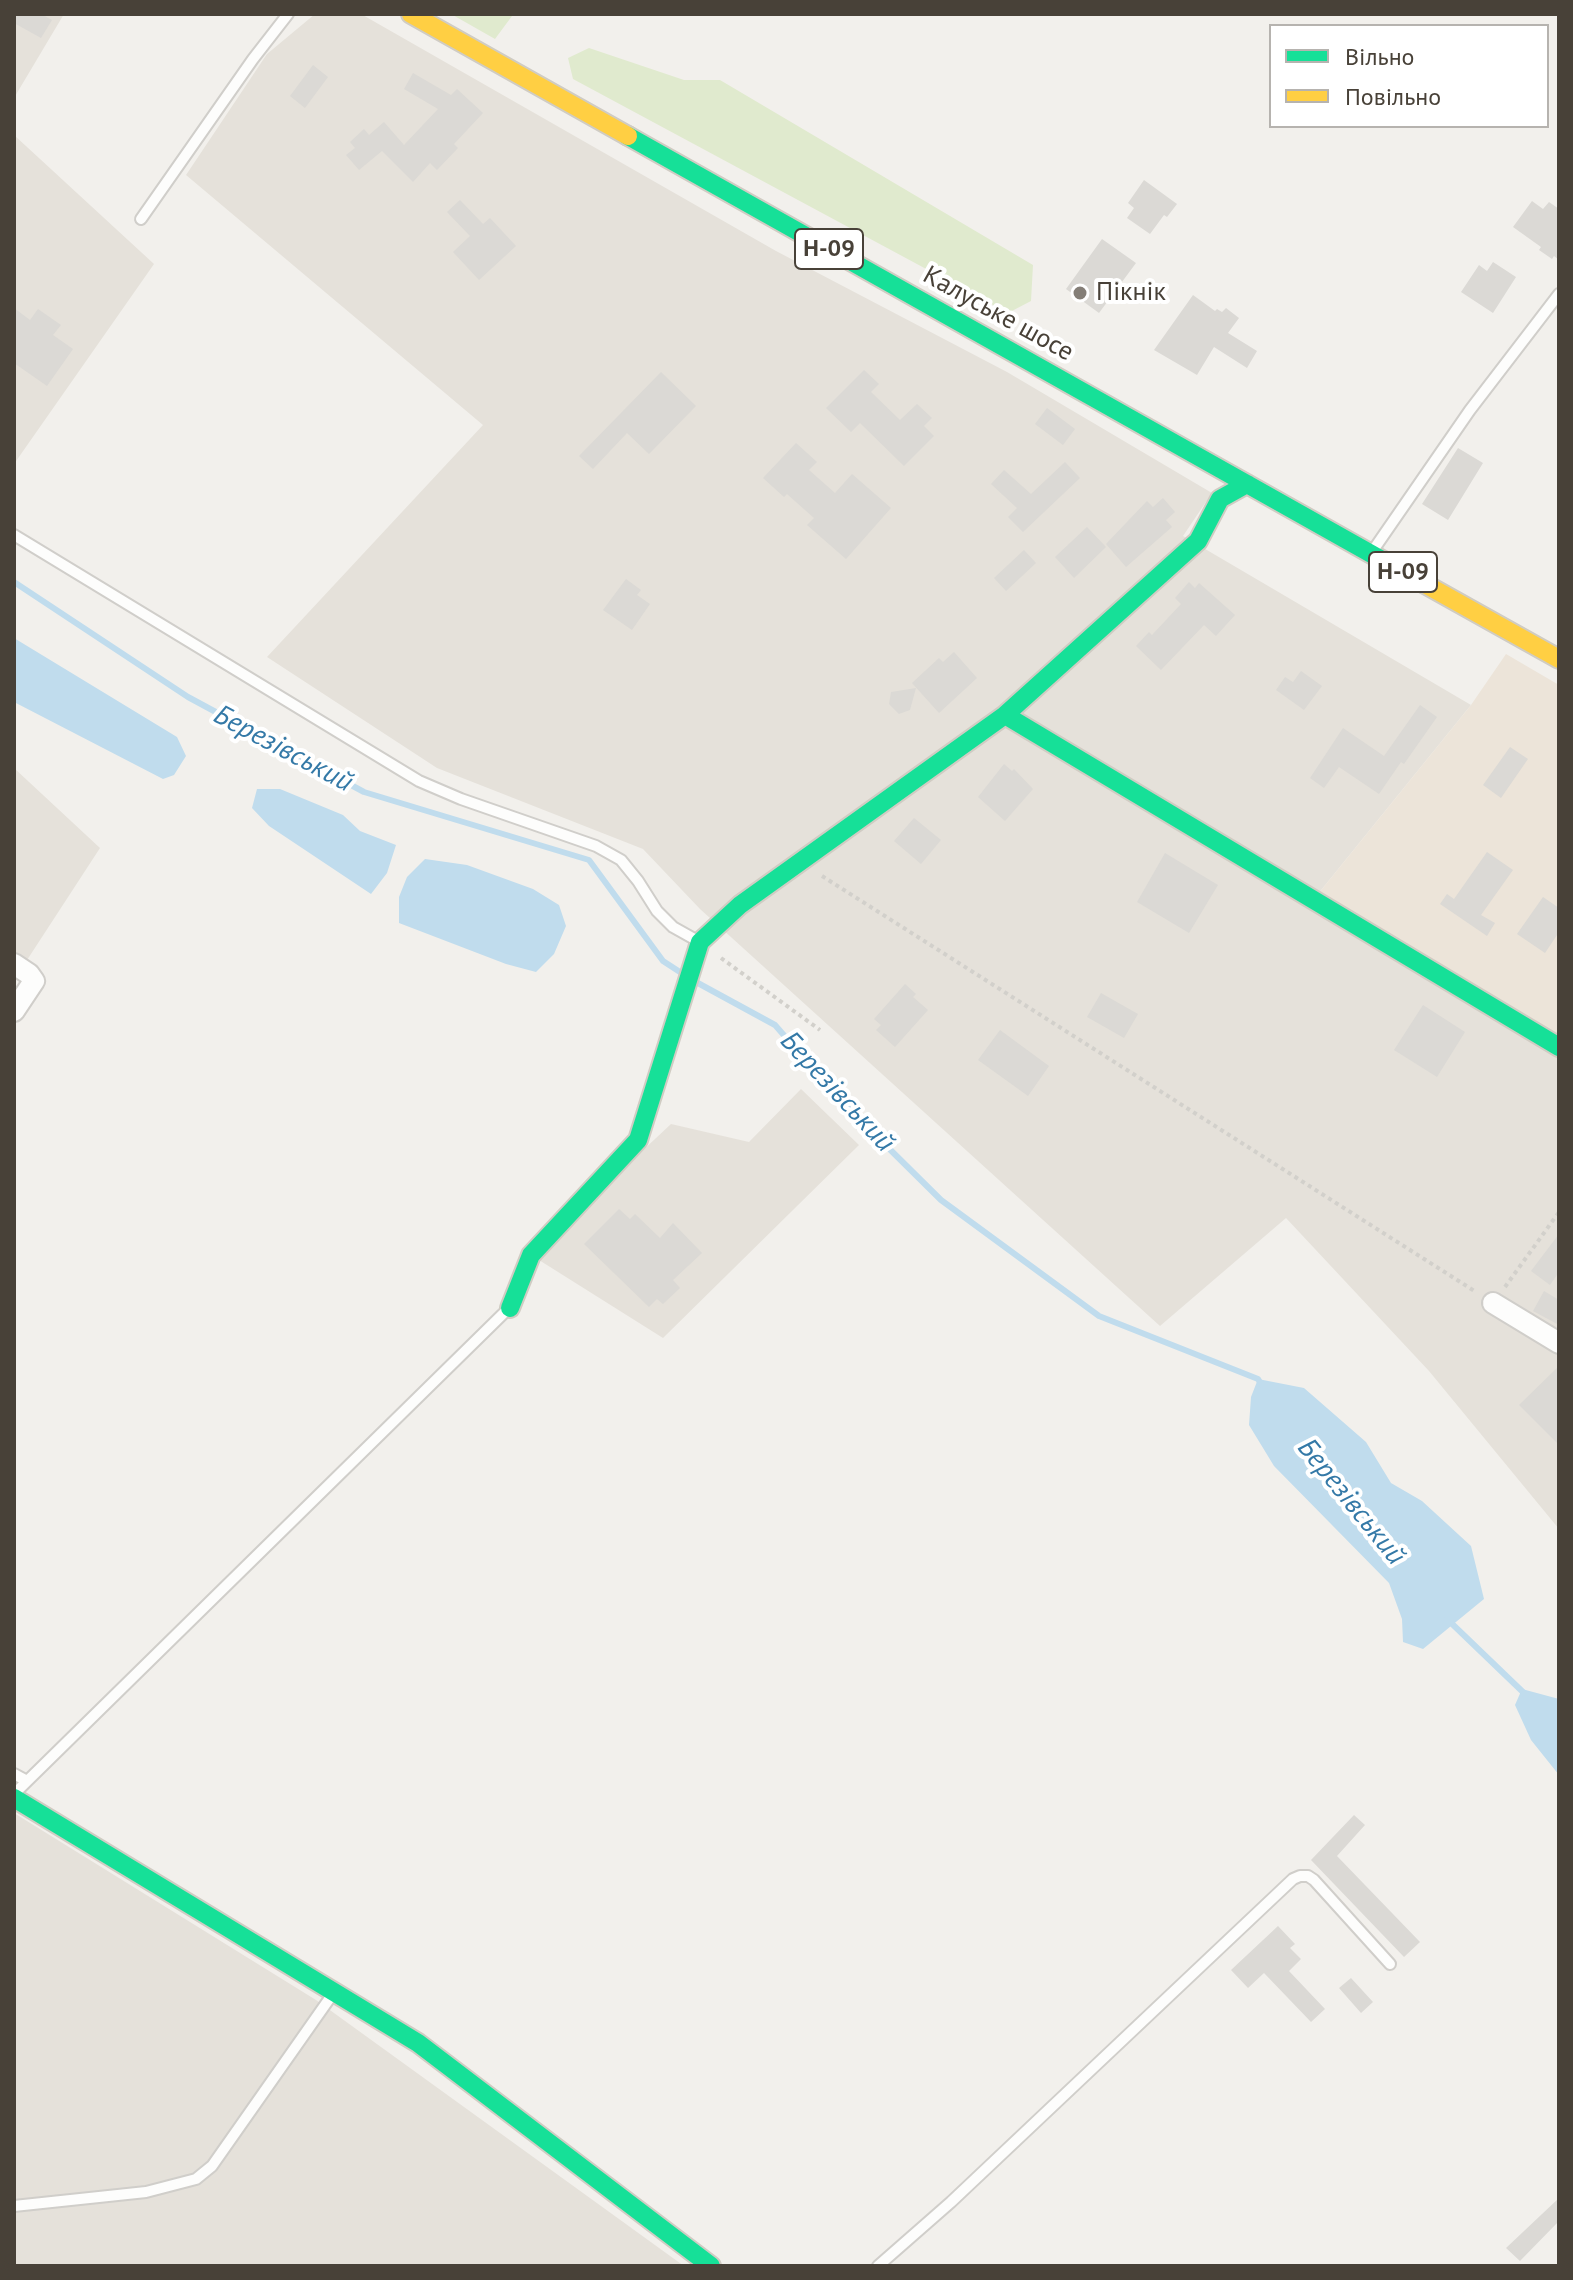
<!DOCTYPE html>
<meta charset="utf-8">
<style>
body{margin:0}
#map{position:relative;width:1573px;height:2280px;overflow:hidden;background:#f2f0ec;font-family:"PT Sans",sans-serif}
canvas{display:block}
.frame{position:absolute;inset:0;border:16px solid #484138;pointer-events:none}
.legend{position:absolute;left:1269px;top:24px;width:280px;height:104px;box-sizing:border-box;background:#fff;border:2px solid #b6b3af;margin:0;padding:10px 14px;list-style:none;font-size:24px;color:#484138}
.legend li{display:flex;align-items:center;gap:16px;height:40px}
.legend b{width:40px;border:2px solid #b6b3af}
</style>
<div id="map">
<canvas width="1573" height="2280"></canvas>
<div class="frame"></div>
<ul class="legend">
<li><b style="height:10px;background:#16e098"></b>Вільно</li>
<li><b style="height:10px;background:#ffcf43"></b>Повільно</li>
</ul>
</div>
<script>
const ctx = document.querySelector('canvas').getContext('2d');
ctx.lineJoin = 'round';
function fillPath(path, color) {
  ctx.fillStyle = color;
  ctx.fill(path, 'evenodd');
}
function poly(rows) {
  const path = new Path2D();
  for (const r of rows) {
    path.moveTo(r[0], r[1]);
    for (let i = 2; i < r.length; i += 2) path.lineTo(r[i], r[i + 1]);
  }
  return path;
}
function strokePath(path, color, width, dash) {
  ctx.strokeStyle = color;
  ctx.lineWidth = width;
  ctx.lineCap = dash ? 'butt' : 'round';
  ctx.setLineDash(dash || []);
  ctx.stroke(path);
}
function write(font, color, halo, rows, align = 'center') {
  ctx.font = font + ' "PT Sans",sans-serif';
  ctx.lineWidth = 8;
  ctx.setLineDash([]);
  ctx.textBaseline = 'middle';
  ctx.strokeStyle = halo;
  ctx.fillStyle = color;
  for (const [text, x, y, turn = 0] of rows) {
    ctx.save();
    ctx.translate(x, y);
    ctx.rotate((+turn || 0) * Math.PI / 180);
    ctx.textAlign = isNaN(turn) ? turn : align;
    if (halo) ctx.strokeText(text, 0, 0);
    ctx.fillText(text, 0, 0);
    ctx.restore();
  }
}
fillPath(poly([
 [14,14,64,14,14,98],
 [315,14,361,14,776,251,1007,372,1212,493,1183,536,1471,705,1318,894,1559,1040,1559,1529,1429,1371,1286,1218,1160,1326,700,909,643,849,437,768,267,657,483,425,186,175,267,54],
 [14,135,154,264,14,464],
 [14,768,100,848,14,980],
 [801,1089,859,1145,663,1338,531,1255,671,1124,749,1142],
 [14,1813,316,2000,684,2266,14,2266]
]), '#e5e1da');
fillPath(poly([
 [1506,654,1559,685,1559,1040,1318,894,1471,705]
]), '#ece4d9');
fillPath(poly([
 [451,14,512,14,512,16,495,39],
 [589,48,684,80,720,80,1033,265,1031,301,1008,313,573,79,568,58]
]), '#e0eace');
fillPath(poly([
 [14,638,177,737,186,756,174,775,163,779,14,702],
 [257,789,280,789,343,815,360,831,396,845,387,873,371,894,269,826,252,808],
 [425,859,467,865,533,889,559,905,566,926,554,954,536,972,506,964,399,923,399,897,407,877],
 [1258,1379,1304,1388,1366,1442,1391,1483,1422,1501,1471,1546,1484,1599,1423,1649,1403,1642,1402,1619,1389,1583,1274,1466,1249,1425,1251,1397],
 [1522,1689,1559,1699,1559,1775,1531,1740,1515,1705]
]), '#c0dced');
strokePath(poly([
 [14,582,188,697,364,792,589,860,663,961,683,974],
 [696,982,775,1025,844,1104,941,1200,1099,1316,1258,1379,1261,1384],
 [1447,1619,1525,1694]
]), '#c0dced', 6);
fillPath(poly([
 [14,14,41,14,52,20,41,38,14,23],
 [313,65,328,77,305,108,290,96],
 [413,73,451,95,457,89,483,113,454,144,458,148,437,170,430,163,413,182,382,151,359,170,346,155,355,148,350,142,364,129,369,135,384,122,404,145,438,109,404,89],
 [1144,180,1177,204,1167,217,1164,215,1150,234,1127,218,1134,208,1128,203],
 [460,200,483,224,490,218,516,246,479,280,453,252,470,236,447,212],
 [1532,201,1543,209,1549,202,1559,209,1559,260,1554,256,1552,259,1539,250,1541,247,1513,227],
 [1102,239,1136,263,1099,313,1066,289],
 [1493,262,1516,277,1493,313,1461,292,1479,265,1487,271],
 [1193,295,1215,311,1217,309,1222,312,1226,308,1239,318,1228,333,1257,351,1247,368,1214,347,1197,375,1154,350],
 [14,308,30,320,38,309,61,325,53,335,73,349,47,386,14,363],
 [864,370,879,384,871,392,900,420,917,404,932,418,924,426,934,436,904,466,860,423,851,432,826,408],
 [661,372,696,406,649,454,627,433,593,469,579,456],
 [1047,408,1075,429,1063,445,1035,424],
 [796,443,817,462,809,470,835,493,852,474,891,508,846,559,807,525,814,518,787,494,784,497,763,478],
 [1458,448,1483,463,1448,520,1422,504],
 [1065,462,1080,478,1023,532,1008,517,1017,508,991,484,1004,470,1031,494],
 [1163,498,1175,512,1166,520,1172,527,1126,567,1106,544,1147,501,1153,507],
 [1087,527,1106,547,1074,578,1055,557],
 [1024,550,1036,563,1006,591,994,578],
 [626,579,641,590,637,595,650,604,632,630,603,610],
 [1189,582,1195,588,1199,583,1235,615,1216,636,1204,625,1161,670,1136,646,1149,632,1152,635,1181,604,1175,598],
 [954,652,977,678,939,713,912,683,939,658,943,662],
 [1301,671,1322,686,1304,710,1276,690,1285,677,1293,682],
 [916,688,910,710,899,714,889,704,891,692],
 [1420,705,1437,717,1404,764,1401,762,1379,794,1339,767,1324,788,1310,778,1343,728,1384,756],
 [1510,747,1528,759,1501,798,1483,785],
 [1004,764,1012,771,1014,769,1033,789,1005,821,978,797],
 [914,818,941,840,921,864,894,841],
 [1487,852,1513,870,1481,915,1495,923,1487,936,1440,904,1447,894,1454,899],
 [1165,853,1218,885,1189,933,1137,902],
 [1543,897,1559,908,1559,932,1545,953,1517,934],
 [905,984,916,994,913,997,928,1010,895,1047,876,1030,881,1025,874,1019],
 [1101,993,1138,1014,1124,1038,1087,1017],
 [1423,1005,1465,1032,1437,1077,1394,1050],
 [1000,1030,1049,1066,1028,1096,978,1060],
 [619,1209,630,1219,635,1214,660,1238,673,1223,702,1253,673,1280,680,1288,663,1304,657,1299,649,1307,584,1244],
 [1559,1234,1559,1272,1550,1285,1531,1271],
 [1544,1291,1559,1300,1559,1325,1533,1311],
 [1559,1366,1559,1445,1519,1405],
 [1354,1815,1365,1825,1337,1856,1420,1942,1404,1957,1311,1860],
 [1278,1926,1295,1944,1290,1948,1301,1959,1289,1971,1325,2009,1311,2022,1264,1973,1248,1988,1231,1970],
 [1351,1978,1373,2002,1361,2013,1339,1988],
 [1559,2198,1559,2221,1520,2261,1506,2248]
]), '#dbd9d5');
const lane = poly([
 [141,219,253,59,288,14],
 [14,535,419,781,461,799,596,846,621,860,638,881,657,911,673,927,698,941],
 [1374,549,1470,410,1559,294],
 [14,1774,27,1781],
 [14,1794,508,1309],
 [14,2206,146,2192,196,2179,212,2166,332,1995],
 [878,2266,951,2202,1293,1879,1300,1876,1308,1876,1314,1880,1390,1964]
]);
const street = poly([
 [14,964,29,974,34,981,14,1011],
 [1493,1303,1559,1343]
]);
const fast = poly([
 [628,136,1423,583],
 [1005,715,1559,1047],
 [510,1308,531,1255,638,1140,700,942,740,905,1005,715,1198,541,1220,499,1247,484],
 [14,1798,418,2043,711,2266]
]);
const slow = poly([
 [411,14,628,136],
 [1423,583,1559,659]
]);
strokePath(lane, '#d0ceca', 14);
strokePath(street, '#d0ceca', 24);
strokePath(fast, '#d0ccc3', 22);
strokePath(slow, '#d0ccc3', 22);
strokePath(poly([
 [822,876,1476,1292],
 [721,958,820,1030],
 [1505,1287,1559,1212]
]), '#d2d0cb', 4, [4, 4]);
strokePath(lane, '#fdfdfc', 10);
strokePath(street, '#fdfdfc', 20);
strokePath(fast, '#16e098', 18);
strokePath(slow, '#ffcf43', 18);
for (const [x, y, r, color] of [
 [1080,293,8,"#847e77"]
]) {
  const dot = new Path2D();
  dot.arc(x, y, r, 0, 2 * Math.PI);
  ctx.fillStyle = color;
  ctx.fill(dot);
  strokePath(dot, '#fff', 3);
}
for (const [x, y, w] of [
 [829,249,68],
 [1403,572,68]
]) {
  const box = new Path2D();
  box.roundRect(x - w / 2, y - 20, w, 40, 6);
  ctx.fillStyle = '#fff';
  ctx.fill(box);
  strokePath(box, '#484138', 2);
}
write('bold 24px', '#484138', null, [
 ["Н-09",829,249],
 ["Н-09",1403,572]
]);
write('26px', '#484138', '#fff', [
 ["Пікнік",1096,293]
], 'left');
write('26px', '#484138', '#fff', [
 ["Калуське шосе",998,314,29]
]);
write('italic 28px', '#3479a7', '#fff', [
 ["Березівський",283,749,28],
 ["Березівський",837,1092,47],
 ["Березівський",1351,1502,51]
]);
</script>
